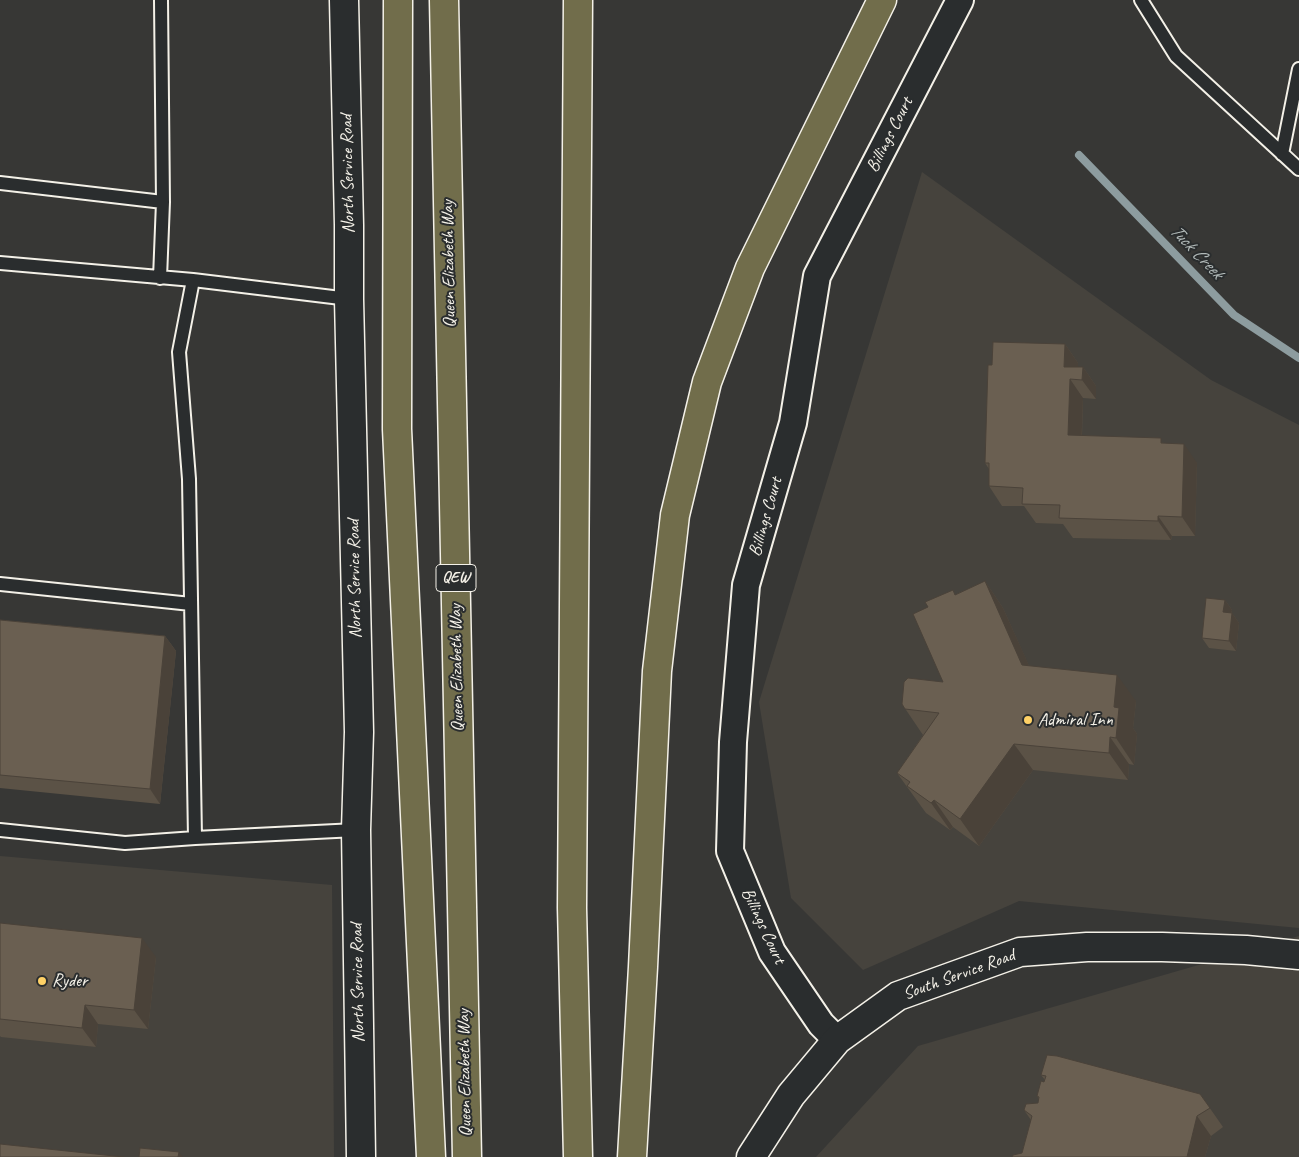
<!DOCTYPE html>
<style>
body{margin:0}
canvas{display:block;background:#373735}
</style>
<canvas width="1299" height="1157"></canvas>
<script>
const ctx = document.querySelector('canvas').getContext('2d');
ctx.lineJoin = 'round';
function fillPath(path, color) {
  ctx.fillStyle = color;
  ctx.fill(path, 'evenodd');
}
function poly(rows) {
  const path = new Path2D();
  for (const r of rows) {
    path.moveTo(r[0], r[1]);
    for (let i = 2; i < r.length; i += 2) path.lineTo(r[i], r[i + 1]);
  }
  return path;
}
function strokePath(path, color, width, dash) {
  ctx.strokeStyle = color;
  ctx.lineWidth = width;
  ctx.lineCap = dash ? 'butt' : 'round';
  ctx.setLineDash(dash || []);
  ctx.stroke(path);
}
function write(font, color, halo, rows, align = 'center') {
  ctx.font = font + ' Caveat,sans-serif';
  ctx.lineWidth = 4;
  ctx.setLineDash([]);
  ctx.textBaseline = 'middle';
  ctx.strokeStyle = halo;
  ctx.fillStyle = color;
  for (const [text, x, y, turn = 0] of rows) {
    ctx.save();
    ctx.translate(x, y);
    ctx.rotate((+turn || 0) * Math.PI / 180);
    ctx.textAlign = isNaN(turn) ? turn : align;
    if (halo) ctx.strokeText(text, 0, 0);
    ctx.fillText(text, 0, 0);
    ctx.restore();
  }
}
fillPath(poly([
 [922,172,1211,380,1299,425,1299,928,1019,901,863,970,791,898,759,702],
 [0,856,332,885,334,1157,0,1157],
 [1299,936,1299,1157,816,1157,918,1046]
]), '#46433d');
strokePath(poly([
 [1079,155,1234,315,1299,358]
]), '#8d9c9f', 8);
const service = poly([
 [161,0,163,202],
 [1141,0,1176,56,1299,169],
 [1282,154,1299,69],
 [0,183,163,202,160,278],
 [0,263,193,280,349,299],
 [193,280,179,352,189,479,195,838],
 [0,584,191,604],
 [0,830,125,843,195,838,356,830]
]);
const minor = poly([
 [837,1040,821,1024,772,952,730,851,733,742,746,585,793,423,817,276,960,0]
]);
const tertiary = poly([
 [344,0,349,225,349,299,359,732,356,830,361,1157],
 [751,1157,791,1095,837,1040,898,996,1020,952,1087,947,1162,947,1246,950,1299,955]
]);
const motorway = poly([
 [398,0,397,429,431,1157],
 [444,0,467,1157],
 [578,1157,572,908,578,0],
 [632,1157,643,967,657,671,675,515,707,382,750,268,882,0]
]);
strokePath(service, '#f4f1e8', 16);
strokePath(minor, '#f4f1e8', 30);
strokePath(tertiary, '#f4f1e8', 31);
strokePath(motorway, '#f4f1e8', 31);
strokePath(service, '#2a2d2e', 12);
strokePath(minor, '#2a2d2e', 26);
strokePath(tertiary, '#2a2d2e', 28);
strokePath(motorway, '#716d4b', 28);
fillPath(poly([
 [1065,344,1078,363,1078,367,1083,367,1096,386,1096,399,1083,398,1082,436,1165,443,1197,463,1195,536,1172,536,1171,540,1073,538,1063,524,1036,523,1024,506,1002,506,989,486,989,469,985,463,992,365],
 [985,581,1003,608,1029,666,1136,701,1133,728,1137,734,1134,765,1129,764,1128,780,1033,770,979,846,953,827,950,830,926,813,897,773,923,735,902,704,943,682,928,607],
 [1225,600,1232,610,1232,613,1239,623,1236,651,1209,648,1202,638],
 [0,620,165,636,176,651,160,804,0,788],
 [0,923,156,957,148,1029,98,1024,96,1047,1,1037,0,1036],
 [1041,1075,1200,1094,1223,1127,1211,1136,1205,1157,1012,1157,1022,1153,1031,1120,1024,1110,1038,1103,1039,1099,1037,1096,1045,1080]
]), '#5b5246');
fillPath(poly([
 [1065,344,1078,363,1078,379,1064,367],
 [1083,367,1096,386,1096,399,1082,380],
 [1070,379,1083,398,1081,454,1068,435],
 [1184,444,1197,463,1195,536,1182,517],
 [1158,516,1172,536,1171,540,1158,521],
 [985,581,1003,608,1041,692,1022,665],
 [1225,600,1232,610,1230,622,1223,612],
 [1232,613,1239,623,1236,651,1229,641],
 [165,636,176,651,160,804,150,789],
 [1117,675,1136,701,1133,728,1137,734,1134,765,1116,738,1114,707],
 [1110,737,1129,764,1128,780,1109,753],
 [1014,744,1033,770,979,846,960,819],
 [934,800,953,827,950,830,931,803],
 [142,938,156,957,148,1029,134,1010],
 [85,1005,98,1024,96,1047,82,1028],
 [1197,1116,1211,1136,1205,1157,1187,1157],
 [179,1152,183,1157,178,1157]
]), '#4a4239');
const building = poly([
 [993,342,1065,344,1064,367,1083,367,1082,380,1070,379,1068,435,1161,438,1161,443,1184,444,1182,517,1158,516,1158,521,1059,518,1060,505,1022,504,1023,488,989,486,989,463,985,463,988,365,992,365,993,342],
 [985,581,1022,665,1117,675,1114,707,1119,708,1116,738,1110,737,1109,753,1014,744,960,819,934,800,931,803,907,786,910,782,897,773,939,713,905,709,902,704,904,682,908,678,943,682,913,614,928,607,925,602,953,590,955,595,985,581],
 [1206,598,1225,600,1223,612,1232,613,1229,641,1202,638,1206,598],
 [0,620,165,636,150,789,0,775,0,620],
 [0,923,142,938,134,1010,85,1005,82,1028,0,1019,0,923],
 [1047,1055,1057,1056,1200,1094,1210,1108,1197,1116,1187,1157,1012,1157,1013,1155,1022,1153,1032,1116,1024,1110,1026,1104,1038,1103,1039,1097,1037,1096,1041,1081,1044,1082,1046,1076,1041,1075,1047,1055],
 [0,1144,124,1157,0,1157,0,1144],
 [140,1148,179,1152,178,1157,139,1157,140,1148]
]);
fillPath(building, '#6a5f51');
strokePath(building, '#4a4239', 1);
for (const [x, y, r, color] of [
 [1028,720,5,"#ffd166"],
 [42,981,5,"#ffd166"]
]) {
  const dot = new Path2D();
  dot.arc(x, y, r, 0, 2 * Math.PI);
  ctx.fillStyle = color;
  ctx.fill(dot);
  strokePath(dot, '#2a2d2e', 2);
}
for (const [x, y, w] of [
 [456,578,40]
]) {
  const box = new Path2D();
  box.roundRect(x - w / 2, y - 13.5, w, 27, 4);
  ctx.fillStyle = '#2a2d2e';
  ctx.fill(box);
  strokePath(box, '#f4f1e8', 1);
}
write('bold 16px', '#f4f1e8', null, [
 ["QEW",456,578]
]);
write('18px', '#f4f1e8', '#2a2d2e', [
 ["Billings Court",890,135,-63],
 ["North Service Road",348,174,-91],
 ["Queen Elizabeth Way",449,264,-91],
 ["Billings Court",766,517,-74],
 ["North Service Road",355,579,-91],
 ["Queen Elizabeth Way",457,668,-91],
 ["Billings Court",763,926,65],
 ["South Service Road",959,975,-20],
 ["North Service Road",358,983,-91],
 ["Queen Elizabeth Way",465,1073,-91]
]);
write('18px', '#f4f1e8', '#2a2d2e', [
 ["Admiral Inn",1038,720],
 ["Ryder",52,981]
], 'left');
write('italic 19px', '#b0b8b7', '#2a2d2e', [
 ["Tuck Creek",1196,252,46]
]);
</script>
